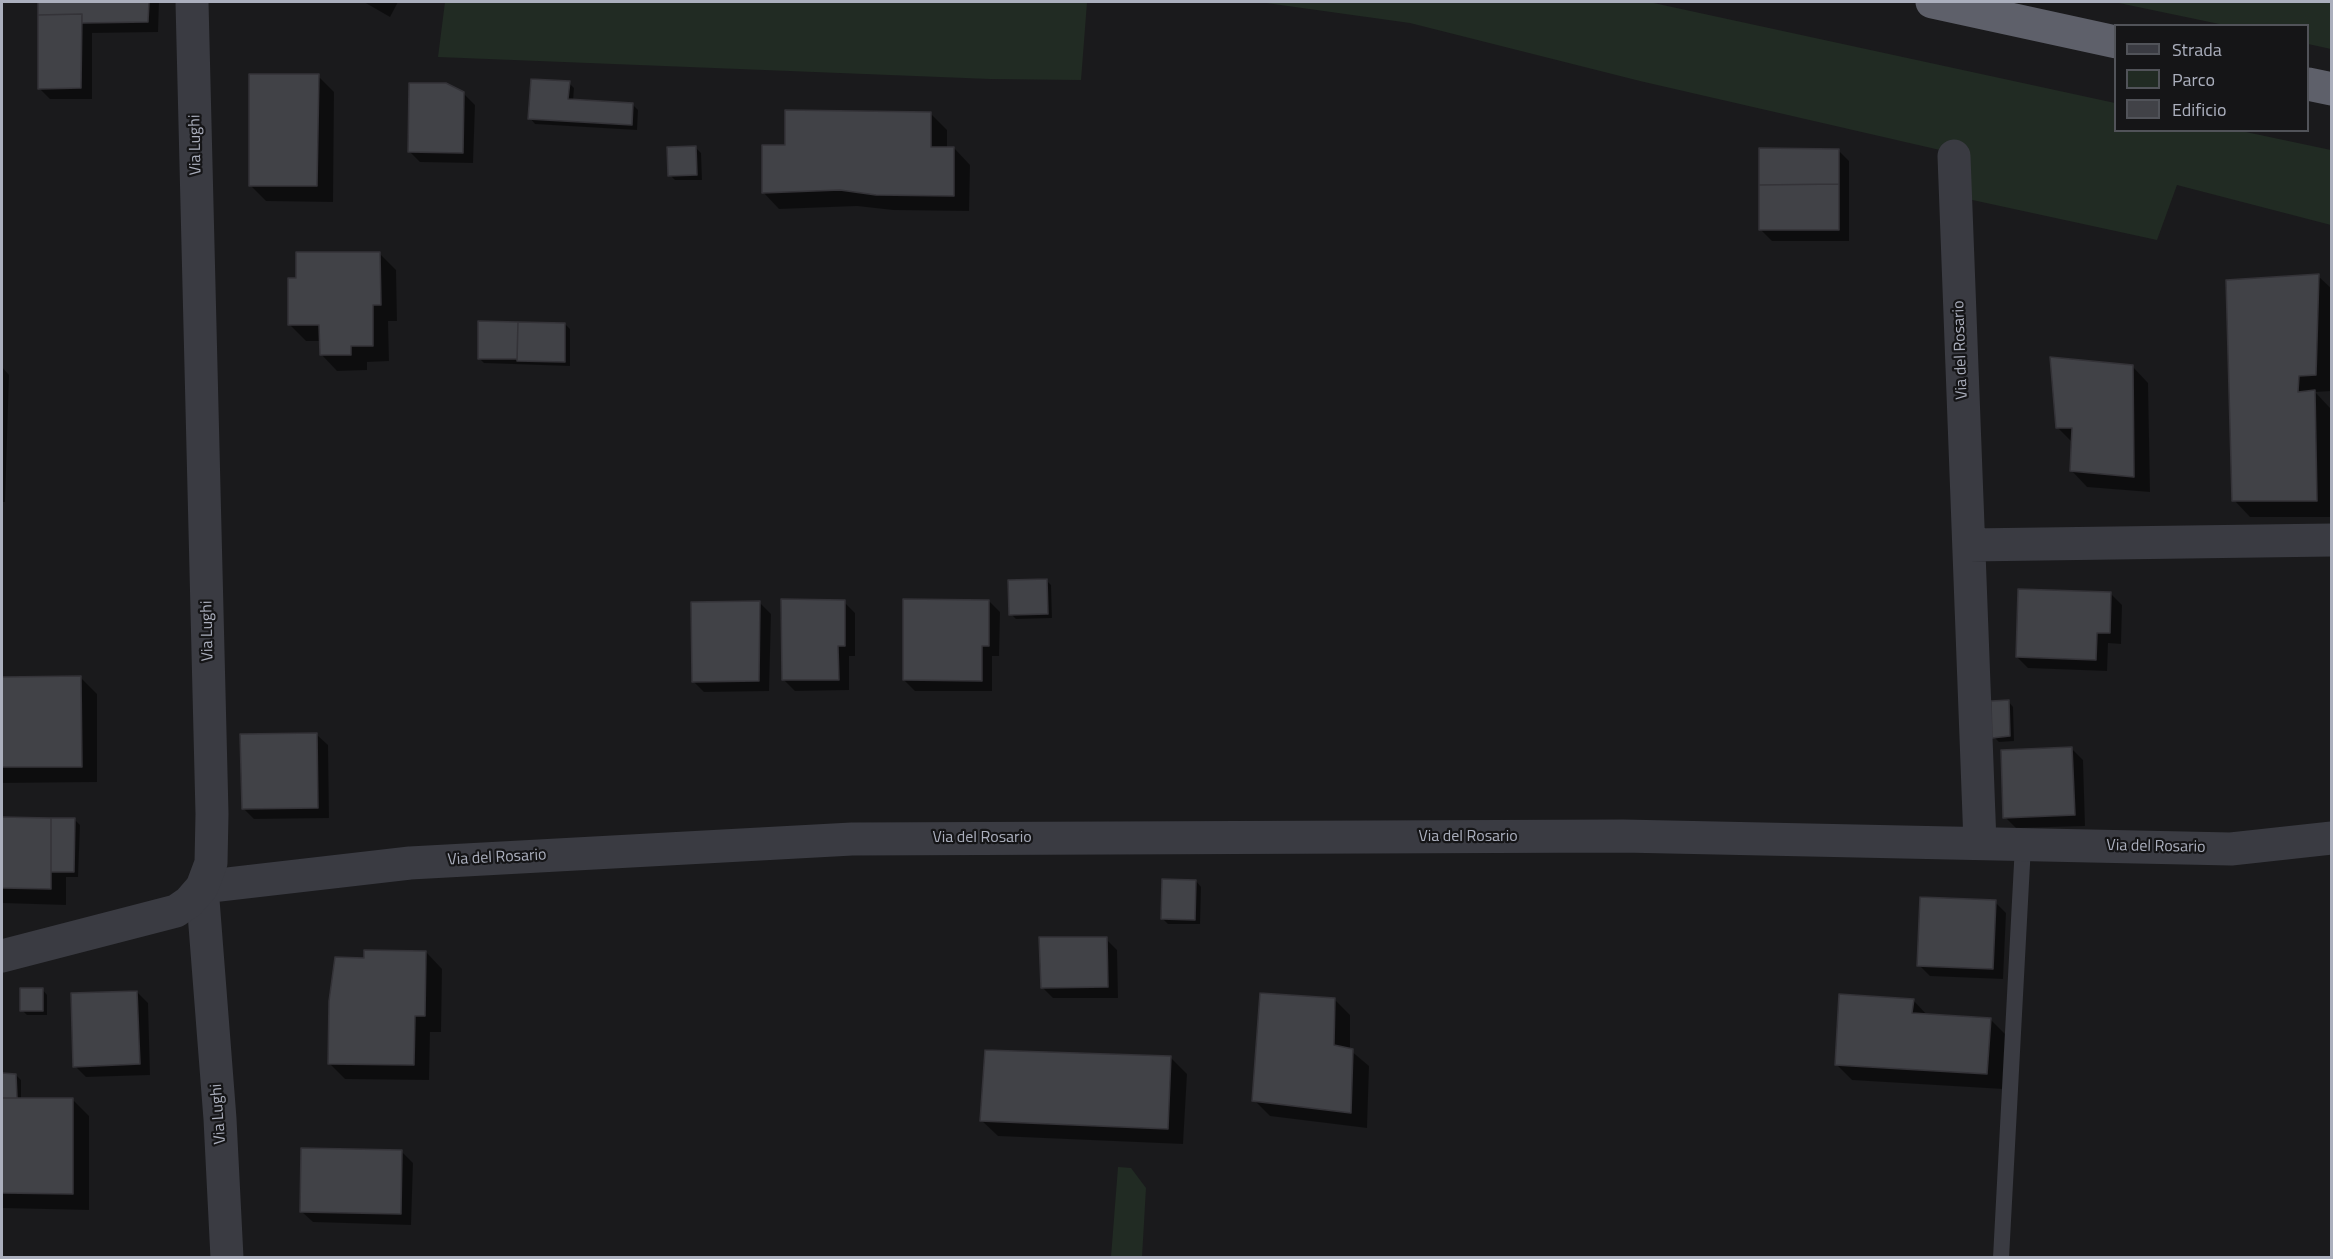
<!DOCTYPE html>
<style>
body{margin:0}
#map{position:relative;width:2333px;height:1259px;overflow:hidden;background:#1a1a1c;font-family:"Titillium Web",sans-serif}
canvas{display:block}
.frame{position:absolute;inset:0;border:3px solid #abafbd;pointer-events:none}
.legend{position:absolute;left:2114px;top:24px;width:195px;height:108px;box-sizing:border-box;background:#151517;border:2px solid #515359;margin:0;padding:8px 10px;list-style:none;font-size:18px;color:#abafbd}
.legend li{display:flex;align-items:center;gap:12px;height:30px}
.legend b{width:30px;border:2px solid #515359}
</style>
<div id="map">
<canvas width="2333" height="1259"></canvas>
<div class="frame"></div>
<ul class="legend">
<li><b style="height:8px;background:#3a3b42"></b>Strada</li>
<li><b style="height:16px;background:#212b23"></b>Parco</li>
<li><b style="height:16px;background:#414247"></b>Edificio</li>
</ul>
</div>
<script>
const ctx = document.querySelector('canvas').getContext('2d');
ctx.lineJoin = 'round';
function fillPath(path, color) {
  ctx.fillStyle = color;
  ctx.fill(path, 'evenodd');
}
function poly(rows) {
  const path = new Path2D();
  for (const r of rows) {
    path.moveTo(r[0], r[1]);
    for (let i = 2; i < r.length; i += 2) path.lineTo(r[i], r[i + 1]);
  }
  return path;
}
function strokePath(path, color, width, dash) {
  ctx.strokeStyle = color;
  ctx.lineWidth = width;
  ctx.lineCap = dash ? 'butt' : 'round';
  ctx.setLineDash(dash || []);
  ctx.stroke(path);
}
function write(font, color, halo, rows, align = 'center') {
  ctx.font = font + ' "Titillium Web",sans-serif';
  ctx.lineWidth = 4.5;
  ctx.setLineDash([]);
  ctx.textBaseline = 'middle';
  ctx.strokeStyle = halo;
  ctx.fillStyle = color;
  for (const [text, x, y, turn = 0] of rows) {
    ctx.save();
    ctx.translate(x, y);
    ctx.rotate((+turn || 0) * Math.PI / 180);
    ctx.textAlign = isNaN(turn) ? turn : align;
    if (halo) ctx.strokeText(text, 0, 0);
    ctx.fillText(text, 0, 0);
    ctx.restore();
  }
}
fillPath(poly([
 [445,2,1087,2,1081,80,990,79,438,57],
 [1259,2,1649,2,2115,103,2116,130,2241,131,2331,150,2331,225,2177,185,2157,240,1954,196,1953,153,1640,81,1410,23],
 [2114,2,2331,2,2331,49,2308,44,2308,26,2224,25],
 [1118,1167,1131,1168,1146,1188,1142,1257,1111,1257]
]), '#212b23');
fillPath(poly([
 [39,2,159,2,158,32,92,33,92,99,50,99,39,88],
 [364,2,398,2,390,17],
 [318,76,334,92,333,202,266,201,250,185],
 [569,83,574,88,573,101,632,104,638,110,637,130,535,124,530,118],
 [464,94,475,105,473,163,420,162,409,151],
 [931,114,947,130,947,148,954,148,970,165,969,211,893,210,857,206,779,209,763,192,786,146],
 [696,148,701,153,702,180,675,180,670,175],
 [1838,150,1849,161,1849,241,1772,241,1761,230],
 [380,254,396,270,397,321,388,321,389,361,367,362,367,370,337,371,321,354,321,341,306,341,290,325,298,279],
 [2318,276,2332,289,2332,391,2315,392,2330,408,2332,517,2250,517,2234,500],
 [479,323,565,324,570,329,570,366,484,363,479,358],
 [2132,366,2148,383,2150,492,2087,487,2071,470,2073,443,2058,428],
 [2,367,9,375,5,502,2,502],
 [1046,580,1051,585,1052,618,1016,619,1011,614],
 [2111,594,2122,605,2121,644,2108,643,2107,671,2028,668,2017,657],
 [989,601,1000,612,999,656,992,656,992,691,915,691,904,680],
 [844,602,855,613,855,656,849,656,849,690,795,691,784,680],
 [760,603,771,614,769,691,704,692,693,681],
 [2,678,81,678,97,694,97,782,2,783],
 [2008,701,2013,707,2014,741,1999,742,1994,737],
 [317,735,328,745,329,818,254,819,243,808],
 [2072,749,2083,760,2085,826,2016,828,2005,817],
 [2,818,75,820,80,825,78,877,66,877,66,905,2,903],
 [1196,881,1201,887,1200,924,1168,924,1163,919],
 [1995,902,2006,913,2003,979,1930,976,1919,965],
 [1106,939,1117,950,1118,998,1053,998,1042,987],
 [426,952,442,969,441,1032,430,1032,429,1080,345,1079,329,1063,366,959],
 [42,989,47,995,47,1015,27,1015,22,1010],
 [137,992,148,1003,150,1075,86,1077,75,1066],
 [1334,999,1350,1015,1350,1050,1369,1066,1367,1128,1270,1116,1254,1100],
 [1913,1000,1928,1016,1990,1019,2006,1035,2003,1089,1852,1080,1836,1064],
 [1171,1058,1187,1074,1183,1144,998,1136,981,1120],
 [2,1075,16,1075,21,1080,21,1099,73,1100,89,1116,89,1210,2,1208],
 [402,1152,413,1163,411,1225,313,1222,302,1212]
]), '#0007');
const building = poly([
 [38,2,149,2,148,22,82,23,82,14,38,15,38,2],
 [82,14,81,88,38,89,38,15,82,14],
 [249,74,319,74,317,186,249,186,249,74],
 [531,79,570,81,568,99,633,103,632,125,528,119,531,79],
 [409,83,446,83,464,92,463,153,408,152,409,83],
 [785,110,931,112,931,147,954,147,954,196,876,195,840,190,762,193,762,145,785,145,785,110],
 [696,146,697,175,668,176,667,147,696,146],
 [1759,148,1839,149,1839,184,1759,185,1759,148],
 [1839,184,1839,230,1759,230,1759,185,1839,184],
 [296,252,380,252,381,305,373,305,373,346,351,346,351,355,320,355,319,325,288,325,288,278,296,278,296,252],
 [2319,274,2316,375,2299,376,2298,392,2315,390,2317,501,2232,501,2226,280,2319,274],
 [478,321,518,322,517,359,478,359,478,321],
 [518,322,565,323,565,362,517,361,518,322],
 [2050,357,2133,365,2134,477,2070,471,2072,428,2056,428,2050,357],
 [1047,579,1048,614,1009,615,1008,580,1047,579],
 [2018,589,2111,592,2110,633,2097,633,2096,660,2016,657,2018,589],
 [781,599,845,600,845,646,838,646,839,680,782,680,781,599],
 [903,599,989,600,989,646,982,646,982,681,903,680,903,599],
 [760,601,759,681,692,682,691,602,760,601],
 [81,676,82,767,2,767,2,677,81,676],
 [2009,700,2010,736,1992,738,1991,701,2009,700],
 [317,733,318,808,242,809,240,734,317,733],
 [2072,747,2075,815,2003,818,2001,750,2072,747],
 [2,817,51,818,51,889,2,888,2,817],
 [51,818,75,818,74,872,51,872,51,818],
 [1162,879,1196,880,1195,920,1161,919,1162,879],
 [1920,897,1996,900,1993,969,1917,966,1920,897],
 [1039,937,1107,937,1108,987,1041,988,1039,937],
 [364,950,426,951,425,1016,415,1016,414,1065,328,1064,329,1001,335,957,364,958,364,950],
 [20,988,43,988,43,1011,20,1011,20,988],
 [137,991,140,1064,73,1067,71,993,137,991],
 [1260,993,1335,998,1334,1045,1353,1049,1351,1113,1252,1101,1260,993],
 [1839,994,1914,999,1912,1013,1991,1018,1987,1074,1835,1065,1839,994],
 [985,1050,1171,1056,1168,1129,980,1121,985,1050],
 [2,1073,16,1074,17,1098,2,1098,2,1073],
 [2,1098,73,1098,73,1194,2,1193,2,1098],
 [301,1148,402,1150,401,1214,300,1212,301,1148]
]);
fillPath(building, '#414247');
strokePath(building, '#343338', 1.5);
strokePath(poly([
 [2001,1258,2023,845]
]), '#3a3b42', 16);
strokePath(poly([
 [1954,156,1980,843],
 [1969,545,2332,540],
 [227,1258,220,1119,202,887,410,863,852,839,1623,836,2231,849,2332,838]
]), '#3a3b42', 33);
strokePath(poly([
 [2,956,176,911,189,902,202,887,211,863,212,814,192,2]
]), '#3a3b42', 33);
strokePath(poly([
 [1932,2,2116,42],
 [2308,84,2332,89]
]), '#5e606a', 33);
write('16px', '#abafbd', '#151517', [
 ["Via Lughi",196,145,-91],
 ["Via del Rosario",1961,350,-92],
 ["Via Lughi",208,631,-91],
 ["Via del Rosario",1468,837],
 ["Via del Rosario",982,838],
 ["Via del Rosario",2156,847,1],
 ["Via del Rosario",497,858,-3],
 ["Via Lughi",219,1114,-94]
]);
</script>
